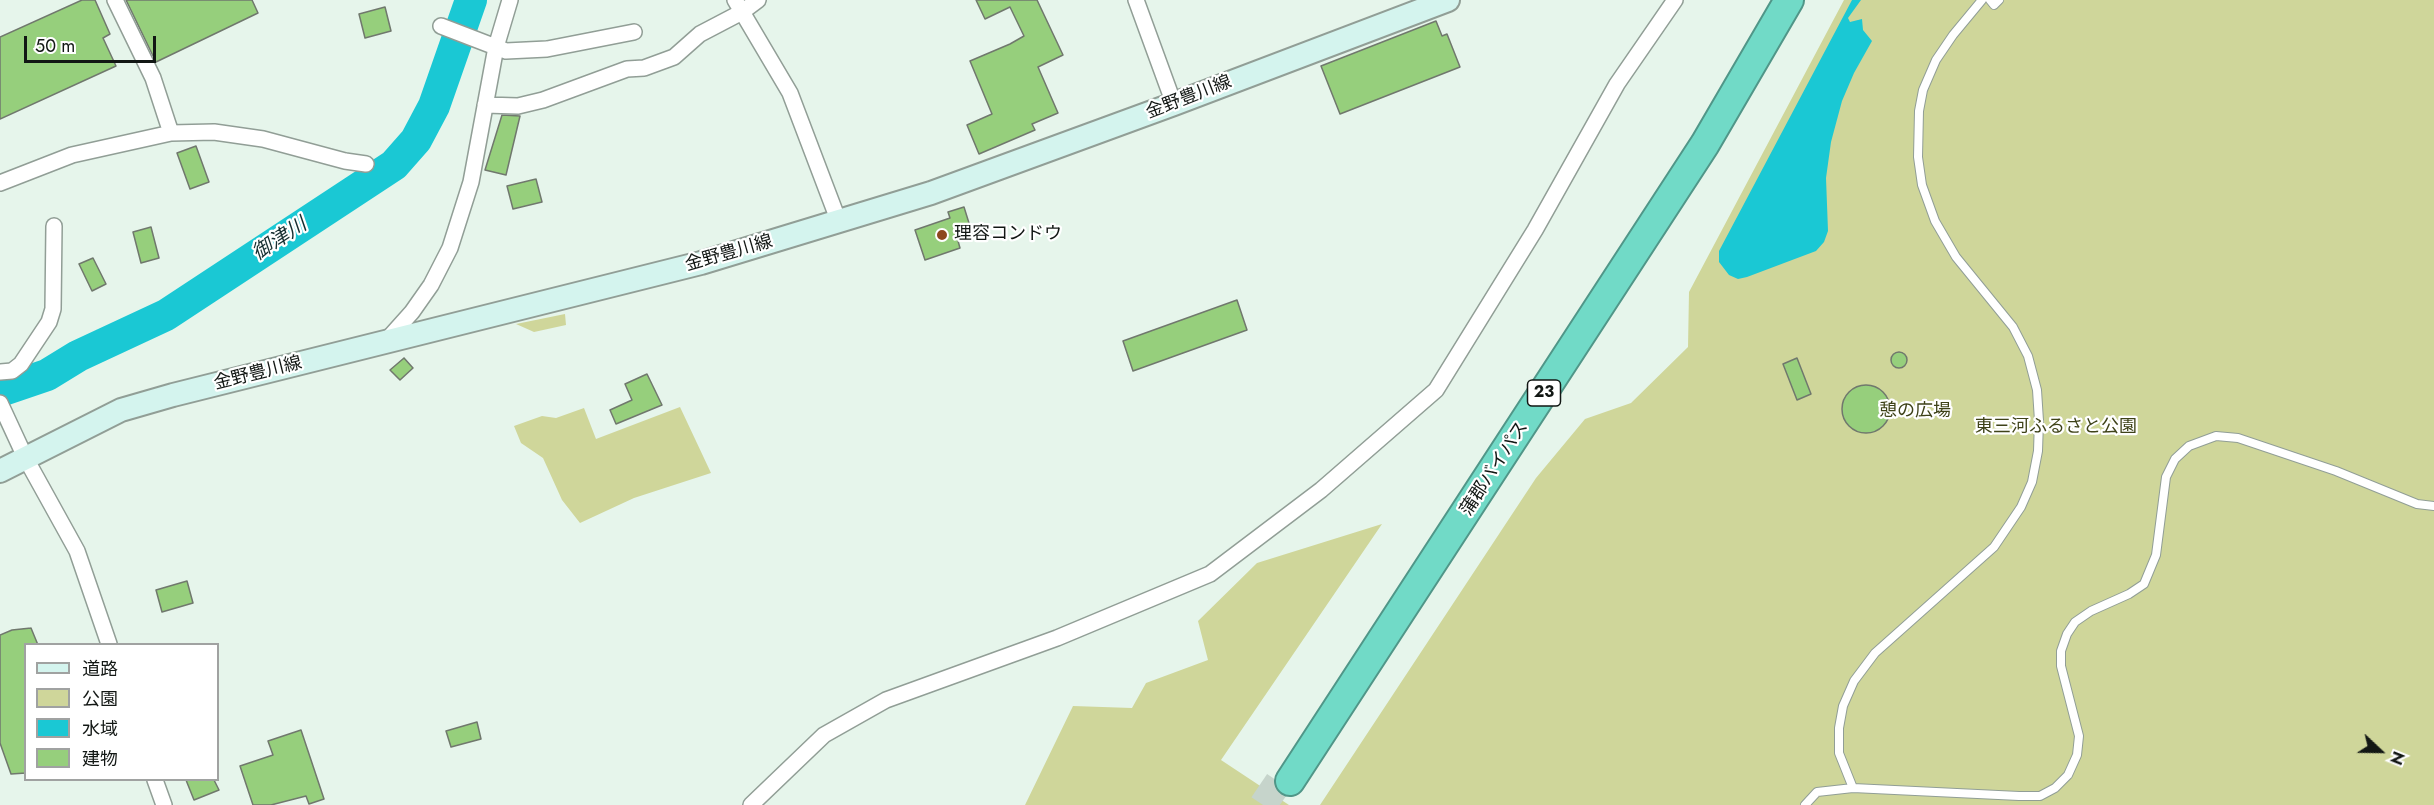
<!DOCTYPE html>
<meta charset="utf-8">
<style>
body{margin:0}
#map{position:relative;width:2434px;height:805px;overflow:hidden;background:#e6f5eb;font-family:Jost,"Noto Sans JP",sans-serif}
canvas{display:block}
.legend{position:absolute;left:24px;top:643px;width:195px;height:138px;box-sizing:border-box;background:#fff;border:2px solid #a0a2a1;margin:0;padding:8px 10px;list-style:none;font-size:18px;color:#121714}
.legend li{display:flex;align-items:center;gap:12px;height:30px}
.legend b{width:30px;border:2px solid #a0a2a1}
.north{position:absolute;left:2350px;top:721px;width:60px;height:60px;-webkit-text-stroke:4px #fff;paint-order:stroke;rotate:112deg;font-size:16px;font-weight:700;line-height:24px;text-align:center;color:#121714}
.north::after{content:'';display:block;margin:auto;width:21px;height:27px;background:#121714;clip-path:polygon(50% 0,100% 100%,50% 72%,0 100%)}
.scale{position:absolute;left:24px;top:36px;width:132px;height:27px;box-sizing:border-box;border:3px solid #121714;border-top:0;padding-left:8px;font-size:18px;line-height:21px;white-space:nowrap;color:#121714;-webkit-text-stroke:4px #fff;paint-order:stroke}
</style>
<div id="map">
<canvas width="2434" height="805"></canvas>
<ul class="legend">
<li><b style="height:8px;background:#d4f4ee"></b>道路</li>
<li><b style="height:16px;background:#cfd69a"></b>公園</li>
<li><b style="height:16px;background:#1ac8d4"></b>水域</li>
<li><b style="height:16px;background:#96cf7c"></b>建物</li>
</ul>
<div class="north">N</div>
<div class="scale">50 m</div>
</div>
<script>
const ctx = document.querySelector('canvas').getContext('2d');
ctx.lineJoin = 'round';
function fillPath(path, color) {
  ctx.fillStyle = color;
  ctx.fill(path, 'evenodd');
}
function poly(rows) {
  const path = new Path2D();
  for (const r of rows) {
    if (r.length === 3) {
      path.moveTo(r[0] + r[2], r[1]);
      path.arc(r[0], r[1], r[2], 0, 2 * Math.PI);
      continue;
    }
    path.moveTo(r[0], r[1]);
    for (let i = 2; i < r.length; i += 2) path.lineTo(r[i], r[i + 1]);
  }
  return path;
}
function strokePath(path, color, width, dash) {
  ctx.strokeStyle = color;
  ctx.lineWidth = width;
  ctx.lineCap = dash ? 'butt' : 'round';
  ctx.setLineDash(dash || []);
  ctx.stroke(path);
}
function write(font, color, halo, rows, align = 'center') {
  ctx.font = font + ' Jost,"Noto Sans JP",sans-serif';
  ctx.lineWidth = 4.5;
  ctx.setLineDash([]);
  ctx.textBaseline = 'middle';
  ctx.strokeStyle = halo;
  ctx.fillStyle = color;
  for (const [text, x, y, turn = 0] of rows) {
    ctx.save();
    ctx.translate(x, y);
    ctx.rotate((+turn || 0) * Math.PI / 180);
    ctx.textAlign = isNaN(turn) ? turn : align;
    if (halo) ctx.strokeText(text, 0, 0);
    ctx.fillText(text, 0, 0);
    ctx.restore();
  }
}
fillPath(poly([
 [1844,0,2434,0,2434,805,1320,805,1536,478,1585,419,1631,403,1688,347,1689,292],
 [565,314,566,325,534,332,516,324],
 [680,407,711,473,634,498,580,523,562,500,543,458,521,443,514,426,542,416,556,418,584,408,596,439],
 [1382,524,1221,760,1289,805,1025,805,1073,706,1132,708,1146,683,1208,660,1198,621,1257,563]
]), '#cfd69a');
fillPath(poly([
 [1852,0,1861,0,1848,18,1850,22,1862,19,1863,30,1872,41,1854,73,1842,101,1831,142,1826,178,1828,231,1824,242,1816,251,1747,277,1738,279,1729,275,1719,262,1719,251]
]), '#1ac8d4');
strokePath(poly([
 [0,391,47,375,78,356,166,315,394,165,416,140,434,106,471,0]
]), '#1ac8d4', 32);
const building = poly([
 [82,0,95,0,110,34,103,38,116,66,0,119,0,37,82,0],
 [126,0,252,0,258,13,156,62,126,0],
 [976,0,1037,0,1063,55,1038,67,1058,113,1032,124,1035,130,979,154,967,125,992,114,970,61,1010,44,1024,36,1010,7,985,19,976,0],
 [385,7,391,31,365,38,359,14,385,7],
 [1436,21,1442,36,1447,34,1460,67,1340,114,1321,66,1436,21],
 [502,115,520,116,506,175,485,170,502,115],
 [196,146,209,182,190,189,177,153,196,146],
 [536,179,542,202,513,209,507,186,536,179],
 [964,207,973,236,958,241,960,248,925,260,915,230,950,218,948,212,964,207],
 [151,227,159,258,141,263,133,232,151,227],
 [93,258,106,284,92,291,79,264,93,258],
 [1237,300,1247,330,1133,371,1123,341,1237,300],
 [1899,360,8],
 [404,358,413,368,400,380,390,370,404,358],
 [1797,358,1811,394,1797,400,1783,364,1797,358],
 [647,374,662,405,616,424,610,410,632,400,625,384,647,374],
 [1866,409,24],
 [187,581,193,603,162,612,156,590,187,581],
 [31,628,38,645,26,645,26,773,11,774,0,743,0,635,12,630,31,628],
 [477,722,481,739,451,747,446,731,477,722],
 [301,730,324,799,309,804,306,796,271,805,253,805,240,766,273,755,268,741,301,730],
 [186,780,214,780,219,790,194,800,186,780]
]);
fillPath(building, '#96cf7c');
strokePath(building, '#70786d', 1.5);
strokePath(poly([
 [1263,805,1284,774]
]), '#c6d4cb', 28, [28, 14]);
const lane = poly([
 [1990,0,1994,5,1999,0],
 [1853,788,1839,753,1839,728,1843,706,1854,681,1875,653,1994,547,2021,507,2032,482,2038,451,2039,421,2037,390,2028,356,2013,327,1956,257,1935,221,1922,185,1918,157,1919,111,1923,90,1936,60,1953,35,1982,0],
 [1805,805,1817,792,1853,788,2019,796,2040,796,2055,788,2068,775,2077,755,2079,736,2061,666,2061,651,2067,634,2075,622,2091,611,2129,594,2144,584,2156,555,2166,477,2175,459,2189,446,2216,436,2238,438,2336,471,2417,504,2434,506]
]);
const street = poly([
 [115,0,153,78,171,133],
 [735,0,790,93,839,222],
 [1136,0,1174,104],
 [441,26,506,51,547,49,634,32],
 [485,105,518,106,543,100,627,69,644,68,674,57,700,34,742,12,758,0],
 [0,183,72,155,171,133,214,132,263,139,345,161,366,164],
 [386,341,412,312,431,285,450,248,471,182,496,47,510,0],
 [0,372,12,371,21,364,49,322,53,309,54,226],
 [0,403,25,457,77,551,109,644],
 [155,780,164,805],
 [751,805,824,735,886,700,1057,638,1210,574,1321,490,1436,390,1535,230,1617,84,1675,0]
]);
const secondary = poly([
 [0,471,121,410,173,395,701,263,931,193,1174,104,1448,0]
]);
const highway = poly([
 [1290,781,1705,144,1789,0]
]);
strokePath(lane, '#919e96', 10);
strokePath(street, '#919e96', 18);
strokePath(secondary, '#919e96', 26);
strokePath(highway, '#509688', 32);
strokePath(lane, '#fff', 8);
strokePath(street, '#fff', 15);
strokePath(secondary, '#d4f4ee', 22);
strokePath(highway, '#71dac7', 28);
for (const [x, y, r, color] of [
 [942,235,6,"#8d471f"]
]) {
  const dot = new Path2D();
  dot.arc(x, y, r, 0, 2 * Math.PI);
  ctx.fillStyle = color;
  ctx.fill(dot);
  strokePath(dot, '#fff', 2);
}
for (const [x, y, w] of [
 [1544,393,33]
]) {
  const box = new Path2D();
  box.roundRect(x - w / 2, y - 13, w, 26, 4.5);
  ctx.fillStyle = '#fff';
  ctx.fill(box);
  strokePath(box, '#121714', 1.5);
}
write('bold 16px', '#121714', null, [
 ["23",1544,393]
]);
write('18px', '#121714', '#fff', [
 ["金野豊川線",1189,98,-21],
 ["金野豊川線",729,254,-16],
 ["金野豊川線",258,374,-14],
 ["蒲郡バイパス",1495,469,-57]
]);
write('18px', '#121714', '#fff', [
 ["理容コンドウ",954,235]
], 'left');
write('18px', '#3e4218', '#fff', [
 ["憩の広場",1915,412],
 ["東三河ふるさと公園",2056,428]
]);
write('italic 20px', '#152e30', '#fff', [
 ["御津川",280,240,-33]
]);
</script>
